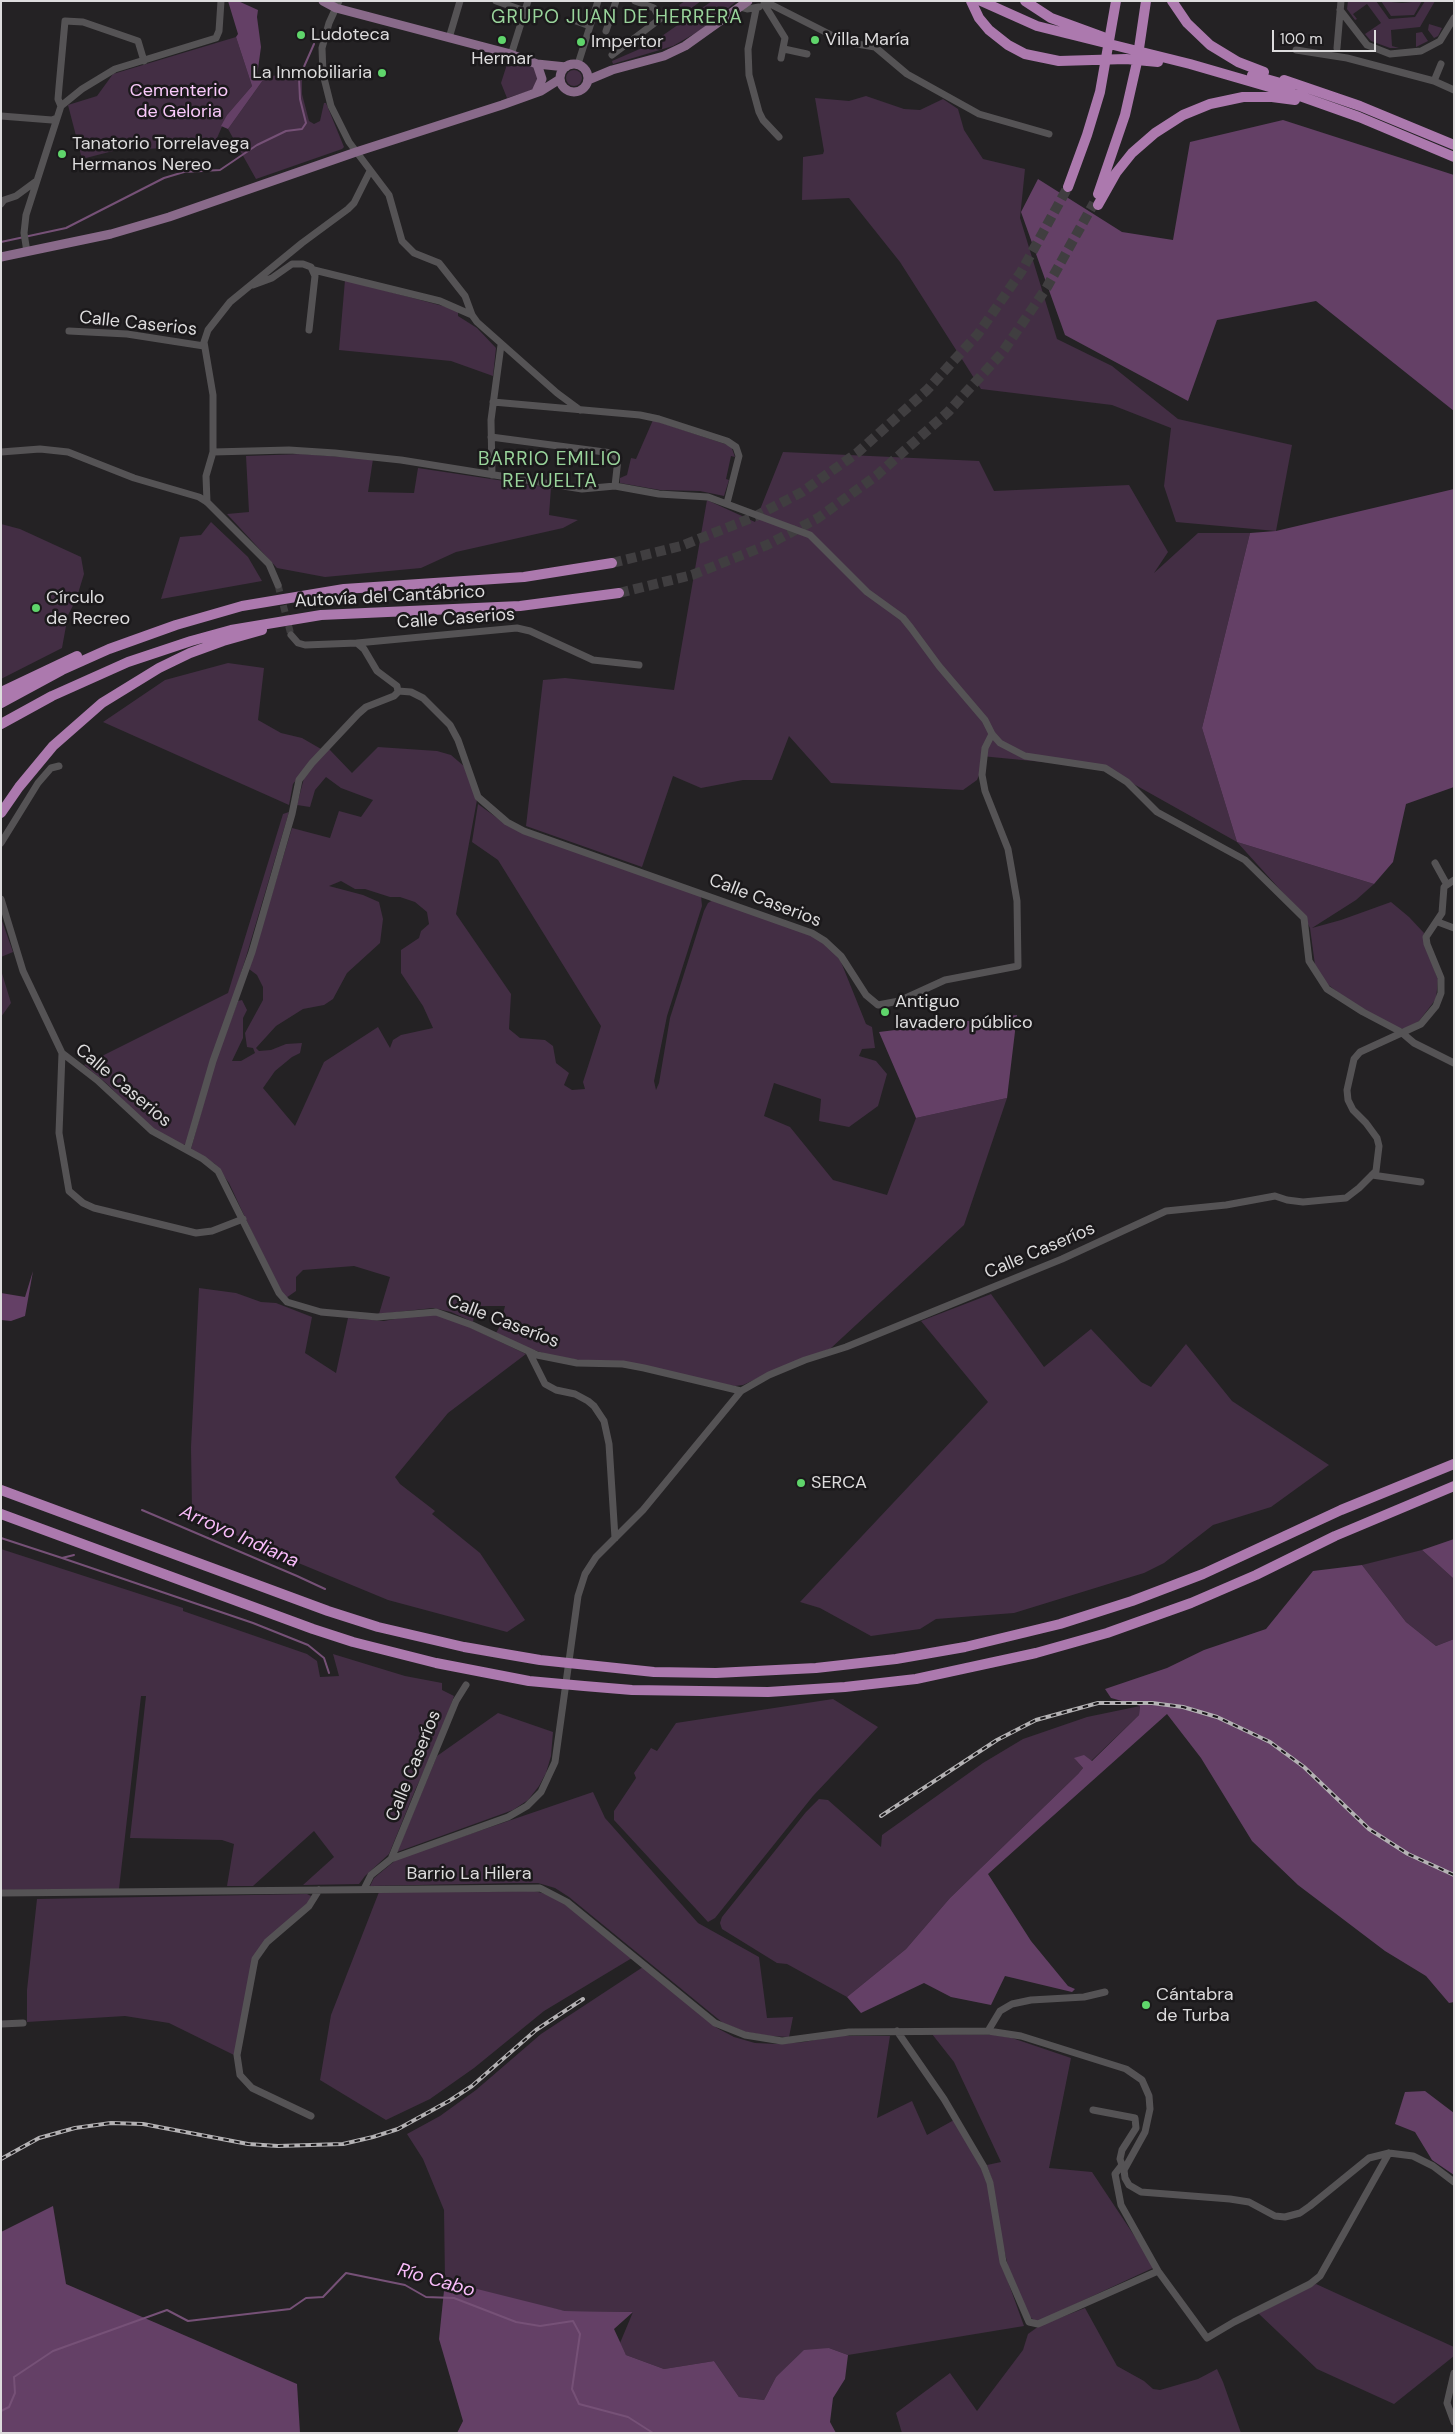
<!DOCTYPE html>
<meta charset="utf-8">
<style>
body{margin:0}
#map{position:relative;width:1455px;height:2434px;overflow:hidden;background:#242224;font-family:"DM Sans",sans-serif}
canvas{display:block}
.frame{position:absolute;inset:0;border:2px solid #dddcdd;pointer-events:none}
.scale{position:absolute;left:1272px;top:30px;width:104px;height:22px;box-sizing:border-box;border:2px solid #dddcdd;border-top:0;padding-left:6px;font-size:15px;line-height:18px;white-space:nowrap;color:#dddcdd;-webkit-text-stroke:4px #1b191b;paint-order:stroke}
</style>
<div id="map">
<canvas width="1455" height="2434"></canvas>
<div class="frame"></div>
<div class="scale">100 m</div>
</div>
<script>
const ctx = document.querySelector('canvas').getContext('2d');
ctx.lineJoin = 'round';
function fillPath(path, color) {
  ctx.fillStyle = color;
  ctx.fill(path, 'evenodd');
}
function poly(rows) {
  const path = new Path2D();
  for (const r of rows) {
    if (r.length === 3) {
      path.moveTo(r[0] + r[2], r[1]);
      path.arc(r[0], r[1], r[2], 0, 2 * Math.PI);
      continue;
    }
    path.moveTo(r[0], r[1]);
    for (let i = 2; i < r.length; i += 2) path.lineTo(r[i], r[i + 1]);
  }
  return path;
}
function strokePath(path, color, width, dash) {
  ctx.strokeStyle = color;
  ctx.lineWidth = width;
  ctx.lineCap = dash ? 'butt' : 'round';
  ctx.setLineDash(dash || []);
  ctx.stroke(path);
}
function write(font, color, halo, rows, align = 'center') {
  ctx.font = font + ' "DM Sans",sans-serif';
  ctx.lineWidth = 5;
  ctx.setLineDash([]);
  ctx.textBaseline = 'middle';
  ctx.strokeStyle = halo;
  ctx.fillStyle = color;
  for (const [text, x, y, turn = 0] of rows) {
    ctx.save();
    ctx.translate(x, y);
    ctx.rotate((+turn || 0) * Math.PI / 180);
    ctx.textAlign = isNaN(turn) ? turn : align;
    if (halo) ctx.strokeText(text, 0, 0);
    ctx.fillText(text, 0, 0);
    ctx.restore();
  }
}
fillPath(poly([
 [685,1,701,1,685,13,679,5],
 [712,1,737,1,699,31,673,46,613,64,612,61,649,45],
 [1348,1,1376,1,1389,19,1415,17,1425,1,1435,1,1420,27,1391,30,1392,46,1399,48,1390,48,1371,41,1365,34,1381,23,1367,4,1353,14,1357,19,1355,20,1347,9],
 [1381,1,1402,3,1422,1,1414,15,1391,16],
 [1429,24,1442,28,1438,36,1434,38,1428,30],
 [1422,32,1428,41,1416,47,1416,33],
 [236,37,252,86,227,115,214,145,113,151,82,159,68,105,97,96,113,74],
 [509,58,534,67,539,81,532,90,507,98,501,83],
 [574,78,8],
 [302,75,302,94,309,121,314,124,320,121,324,103,326,103,344,147,342,149,256,179,228,129,263,80,257,76],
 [866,96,904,109,920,110,943,99,958,109,964,130,983,159,1025,169,1020,218,1057,339,1112,366,1178,419,1292,445,1276,531,1176,522,1164,486,1171,428,1112,405,981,389,900,262,849,198,802,200,803,157,823,154,824,151,815,98,849,101],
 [345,280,458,310,458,316,477,328,496,348,493,376,451,361,339,350],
 [653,420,731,446,735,457,731,456,726,479,729,480,724,496,700,491,660,490,620,483,620,478,627,475,631,458,636,459],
 [783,452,979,461,994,491,1129,485,1168,552,1154,573,1198,533,1250,533,1202,728,1237,842,1374,884,1356,900,1312,928,1341,920,1391,902,1409,917,1424,933,1423,938,1438,980,1436,999,1419,1021,1404,1029,1397,1028,1350,1002,1326,983,1315,965,1310,928,1304,916,1237,842,1105,768,981,756,980,773,977,780,963,790,831,783,789,736,772,780,743,780,701,788,673,776,642,867,526,826,543,680,565,678,674,690,707,500,755,522],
 [301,454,373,459,368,492,414,493,418,468,551,488,549,515,578,520,563,528,456,552,421,568,325,577,277,568,227,514,249,512,246,456],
 [211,522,248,557,262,581,161,599,180,537,201,535],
 [1,524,20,529,81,557,84,574,76,600,68,615,62,648,1,679],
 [228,663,264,668,258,720,281,733,302,738,321,749,293,784,289,805,103,722,165,680],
 [378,747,437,751,451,755,465,767,477,800,456,914,511,994,509,1029,520,1038,545,1040,553,1046,556,1063,569,1073,564,1085,572,1090,585,1089,583,1082,601,1026,498,860,472,842,478,804,504,823,701,896,702,906,667,1016,654,1081,656,1090,659,1083,670,1018,704,911,708,903,713,900,813,935,834,952,841,962,866,1024,872,1027,875,1048,862,1049,859,1056,876,1061,887,1074,878,1106,849,1127,819,1121,821,1099,774,1083,764,1116,790,1127,833,1180,887,1195,916,1118,1007,1098,964,1225,830,1349,800,1359,743,1385,735,1386,549,1355,528,1348,496,1333,500,1326,505,1306,476,1306,473,1322,451,1312,433,1308,379,1314,390,1277,354,1266,303,1270,296,1277,296,1291,286,1298,279,1290,229,1183,215,1164,191,1149,215,1062,238,1001,242,1000,247,1010,243,1018,243,1038,232,1061,241,1061,255,1053,253,1048,247,1047,245,1033,263,1000,263,987,257,975,249,969,292,828,330,838,339,811,361,817,373,800,341,788,326,777,315,790,310,807,297,805,304,778,310,768,329,749,352,773],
 [341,881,355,889,365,889,390,897,400,897,415,902,427,912,429,924,421,931,419,938,401,950,401,973,423,1006,433,1028,401,1035,393,1040,390,1048,378,1027,324,1062,295,1126,263,1088,275,1071,292,1057,300,1053,302,1043,286,1044,271,1050,259,1051,256,1048,276,1026,303,1009,324,1005,333,999,347,973,380,943,383,919,379,902,363,895,329,886],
 [289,812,246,957,188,1142,184,1145,156,1133,106,1083,84,1065,228,993,283,814],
 [1,918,13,952,1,957],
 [1,970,11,1003,1,1017],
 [199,1288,236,1293,261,1302,276,1303,312,1317,305,1353,336,1373,348,1318,384,1321,421,1314,434,1314,448,1317,526,1354,448,1413,395,1477,400,1484,435,1511,432,1514,480,1553,525,1620,507,1632,388,1600,250,1543,192,1510,191,1447],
 [991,1294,1044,1367,1091,1329,1141,1382,1151,1387,1186,1344,1232,1401,1329,1465,1271,1507,1213,1525,1164,1563,1144,1573,1014,1613,936,1619,920,1629,871,1636,820,1608,800,1602,988,1402,921,1321],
 [1,1549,183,1608,183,1611,307,1654,317,1661,320,1677,339,1676,333,1654,405,1676,442,1683,442,1690,454,1696,438,1742,416,1788,389,1854,365,1876,359,1884,303,1885,334,1857,314,1831,253,1886,227,1886,234,1844,222,1840,130,1838,146,1696,141,1696,119,1889,1,1890],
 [1422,1550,1454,1579,1454,1639,1436,1646,1406,1622,1362,1565],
 [833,1699,878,1727,813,1796,715,1918,708,1922,614,1820,614,1811,636,1778,634,1773,651,1748,657,1751,676,1723],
 [1140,1706,1139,1715,1091,1761,1075,1759,1083,1768,1078,1774,950,1898,906,1949,847,1997,787,1964,777,1963,722,1929,720,1923,722,1917,806,1812,819,1799,828,1800,881,1847,882,1835,983,1763,1023,1739,1087,1717],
 [498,1713,553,1732,551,1756,546,1773,539,1786,528,1800,513,1810,397,1852,437,1756],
 [593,1792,605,1818,698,1923,759,1957,767,2018,793,2017,789,2037,769,2036,746,2032,723,2023,569,1897,555,1888,538,1883,515,1883,370,1886,374,1878,397,1859],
 [534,1891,546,1894,560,1900,632,1958,544,2011,474,2068,430,2099,386,2120,320,2080,331,2015,379,1892],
 [307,1894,311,1896,309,1902,262,1945,234,2055,169,2023,125,2016,27,2022,27,1990,37,1899],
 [643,1967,717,2028,734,2037,755,2043,777,2044,804,2042,835,2036,890,2036,877,2118,912,2101,927,2135,954,2120,980,2164,988,2186,1002,2265,1024,2326,848,2355,829,2348,776,2377,764,2400,739,2397,714,2361,664,2369,626,2355,620,2343,633,2312,565,2311,493,2297,445,2281,444,2210,423,2159,407,2134,440,2116,476,2090,541,2034],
 [932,2034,995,2035,1012,2038,1071,2058,1049,2168,1092,2172,1155,2267,1041,2320,1034,2320,1026,2314,1008,2266,998,2225,993,2183,987,2165,1001,2162,954,2062],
 [1316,2284,1454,2347,1454,2356,1394,2404,1317,2369,1258,2313],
 [1085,2308,1117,2366,1144,2381,1153,2389,1160,2390,1198,2379,1217,2369,1223,2382,1241,2433,902,2433,896,2413,950,2373,977,2411,1023,2350,1028,2334,1039,2326]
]), '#432e44');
fillPath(poly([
 [228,1,238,1,258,10,257,17,261,47,257,76,263,80,228,129,221,126,227,115,252,86,236,37,238,34],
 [1283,120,1454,175,1454,411,1316,301,1217,320,1188,401,1065,335,1021,212,1038,179,1122,232,1173,240,1190,142],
 [1454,489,1454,787,1406,804,1393,862,1374,884,1237,842,1202,728,1250,533,1276,531],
 [1017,1015,1007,1098,916,1118,879,1032],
 [33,1271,25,1316,11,1321,1,1320,1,1293,25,1297],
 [1454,1539,1454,1579,1422,1550],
 [1362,1565,1406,1622,1436,1646,1454,1639,1454,2002,1449,2003,1426,1976,1385,1951,1298,1885,1252,1841,1201,1758,1167,1714,988,1874,1031,1941,1068,1986,1075,1989,1072,1992,1005,1976,991,2005,951,1997,924,1983,861,2013,847,1997,906,1949,950,1898,1078,1774,1083,1768,1074,1758,1084,1755,1092,1761,1139,1715,1140,1706,1111,1698,1105,1689,1167,1668,1204,1650,1266,1629,1313,1571],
 [1425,2091,1454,2113,1454,2175,1432,2160,1415,2132,1395,2124,1405,2092],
 [53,2206,66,2284,297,2384,300,2433,1,2433,1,2232],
 [445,2281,565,2311,633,2312,614,2329,626,2355,664,2369,714,2361,739,2397,764,2400,776,2377,804,2350,829,2348,848,2355,845,2379,833,2398,830,2422,836,2433,457,2433,463,2421,439,2339]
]), '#644066');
strokePath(poly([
 [1,242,66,228,164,178,184,172,220,170,257,145,286,131,302,129,306,123,300,99,299,78,314,44],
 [142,1510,297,1576,325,1589],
 [1,1538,62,1558,74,1555],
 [62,1558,253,1623,308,1645,324,1658,329,1673],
 [1,2411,9,2407,15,2393,14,2377,53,2351,167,2310,188,2321,290,2309,306,2298,323,2297,346,2273,405,2285,426,2297,454,2298,516,2322,540,2326,573,2321,580,2334,572,2389,579,2404,628,2417,653,2433]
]), '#765177', 2);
strokePath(poly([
 [278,585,291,635]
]), '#403e40', 7, [7, 3.5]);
strokePath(poly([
 [612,563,681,546,754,517,802,492,857,453,927,390,978,334,1021,272,1068,187],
 [619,593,692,575,767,545,818,518,876,476,948,412,1002,353,1047,287,1094,203]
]), '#403e40', 10, [10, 5]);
strokePath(poly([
 [339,1,329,23,322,48,323,74,331,106,349,142,389,195,402,241,414,253,439,263,465,296,472,315,477,322,557,393,580,410],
 [496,1,525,11],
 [766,2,845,42,875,47,907,74,979,114,1049,134],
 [764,4,785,38,781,58],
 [740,7,747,9,759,7],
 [756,9,748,49,749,75,759,112,763,120,779,137],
 [1340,10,1367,45,1390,54,1421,51,1440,41,1454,18],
 [576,21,590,26],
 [606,31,616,1],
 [449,38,460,1],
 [1337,48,1341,1],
 [784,49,807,54],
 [1296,50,1347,58,1434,81,1454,90],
 [511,55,528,1],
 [612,55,660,19,654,8,635,1],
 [578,64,598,1],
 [1434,81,1441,64],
 [61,106,58,99,59,87,65,21,83,22,138,41,144,61],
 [1,116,52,120,57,118],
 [370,171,354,203,348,209,302,243,230,302,208,330,204,342,213,395,213,452,289,450,335,453,401,460,582,489,615,486,659,494,708,497,810,535,867,592,903,618,911,628,939,666,985,720,992,734,1000,743,1025,756,1105,768,1127,782,1157,812,1245,860,1304,918,1309,961,1327,989,1363,1012,1401,1032,1414,1043,1454,1063],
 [1,204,4,200,16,196,35,182],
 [27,252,24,233,26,215,61,106,82,89,115,69,216,38,219,31,221,1],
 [314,270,440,301,472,315],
 [253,285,272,278,292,264,303,264,311,267,315,276,309,330],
 [69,331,127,334,204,346],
 [493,402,640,415,659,419,727,441,736,447,739,456,727,503],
 [491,437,612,453,618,459,615,486],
 [1,452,40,449,68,452,134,478,199,497,207,502,269,564,278,585],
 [492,475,491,420,501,345],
 [207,502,206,476,213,452],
 [357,643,517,628,530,631,593,660,639,665],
 [398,691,411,692,423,698,450,725,458,740,478,797,507,822,524,831,812,933,825,941,841,956,866,995,878,1005,899,1001,945,980,1018,966,1017,901,1011,866,1008,849,985,791,982,775,985,748,992,734],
 [1,843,38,783,51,768,59,766],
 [1435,863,1446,883],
 [1,899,23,971,62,1053,59,1133,69,1191,83,1203,94,1208,196,1233,212,1231,243,1219],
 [1438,922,1454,928],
 [62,1053,97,1080,152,1131,203,1159,218,1171,279,1293,287,1302,321,1312,377,1317,436,1312,472,1325,537,1355,577,1363,623,1364,644,1368,741,1391],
 [187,1150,213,1061,252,952,292,814,299,780,312,763,358,714,366,707,394,696,398,692,397,686,377,671,364,649,357,643,305,645,298,643,291,635],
 [1372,1175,1421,1182],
 [529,1352,545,1384,556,1390,575,1394,588,1401,594,1406,604,1421,609,1444,615,1538],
 [391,1859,456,1701,466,1685],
 [364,1889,371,1875,391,1859,508,1817,527,1806,541,1792,555,1762,578,1596,585,1574,596,1557,643,1510,741,1391,769,1375,805,1360,846,1347,1062,1259,1166,1211,1226,1205,1275,1196,1287,1200,1303,1202,1324,1200,1346,1198,1359,1188,1376,1171,1379,1146,1377,1138,1366,1123,1353,1110,1348,1100,1347,1090,1354,1059,1360,1052,1421,1024,1436,1006,1441,993,1441,978,1427,944,1426,937,1442,913,1444,887,1454,880],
 [1,1893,540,1888,567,1902,715,2023,745,2035,782,2041,849,2032,988,2031,1021,2036,1126,2069,1142,2080,1149,2096,1150,2109,1145,2132,1124,2170,1125,2178,1129,2185,1141,2192,1230,2199,1249,2202,1275,2216,1285,2217,1300,2213,1310,2206,1369,2158,1389,2153,1413,2156,1433,2166,1454,2182],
 [1,2024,23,2023],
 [897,2031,944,2099,984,2167,990,2183,1003,2262,1029,2322,1038,2324,1158,2271],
 [988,2031,1000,2011,1012,2004,1031,2000,1084,1997,1105,1992],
 [1093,2110,1135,2118,1136,2128,1122,2150,1120,2159,1122,2165,1124,2165],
 [311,2116,252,2088,240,2075,237,2055,255,1959,267,1942,309,1906,319,1890],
 [1122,2165,1115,2174,1121,2205,1158,2271,1207,2338,1234,2322,1310,2284,1320,2276,1389,2153],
 [1454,2373,1447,2403,1454,2422]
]), '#555355', 7);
strokePath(poly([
 [323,1,336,8,507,53,537,64,566,67],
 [574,78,14],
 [588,80,612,70,664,56,685,46,748,1],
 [536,92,542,79,537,64],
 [1,257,111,234,169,217,356,152,502,105,541,91,560,79]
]), '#896a8a', 9);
strokePath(poly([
 [971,1,979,18,989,30,1008,45,1025,54,1059,61,1126,59,1158,62],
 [981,1,1037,26,1190,64,1297,95,1359,117,1454,157],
 [1025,1,1051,18,1103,37],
 [1172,1,1187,23,1210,45,1238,62,1264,72],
 [1252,75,1291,86],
 [1284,80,1360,106,1454,145],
 [1068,187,1087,135,1100,92,1116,1],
 [1098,194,1125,115,1137,62,1146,1],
 [1098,205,1116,173,1132,153,1155,133,1183,115,1210,104,1243,97,1272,97,1295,100],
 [1,692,77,656],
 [1,703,62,670,109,649,176,625,242,606,344,589,524,577,612,563],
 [1,724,52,696,128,662,191,641,231,630,321,615,520,606,619,593],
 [1,813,19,787,53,746,102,703,159,668,190,653,223,641,262,630],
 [1,1490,328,1611,378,1627,464,1647,540,1660,654,1672,716,1673,816,1668,896,1659,965,1647,1060,1624,1132,1601,1203,1574,1341,1510,1454,1464],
 [1,1514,313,1629,353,1642,436,1663,529,1681,584,1686,632,1690,768,1692,845,1687,916,1679,1036,1653,1107,1633,1191,1603,1256,1575,1335,1536,1454,1486]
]), '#ac79ae', 10);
const rail = poly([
 [881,1816,997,1740,1036,1720,1098,1703,1152,1703,1183,1707,1217,1717,1270,1742,1304,1767,1369,1829,1408,1854,1454,1875],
 [1,2159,39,2138,75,2128,111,2123,143,2124,248,2144,278,2146,343,2144,373,2137,398,2129,449,2101,472,2086,536,2030,583,1999]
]);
strokePath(rail, '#b4b2b4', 4);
strokePath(rail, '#1b191b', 2, [5.5]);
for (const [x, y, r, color] of [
 [301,35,5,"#5fd56b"],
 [502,40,5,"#5fd56b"],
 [815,40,5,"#5fd56b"],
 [581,42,5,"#5fd56b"],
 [382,73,5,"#5fd56b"],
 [62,154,5,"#5fd56b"],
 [36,608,5,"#5fd56b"],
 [885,1012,5,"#5fd56b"],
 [801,1483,5,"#5fd56b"],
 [1146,2005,5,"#5fd56b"]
]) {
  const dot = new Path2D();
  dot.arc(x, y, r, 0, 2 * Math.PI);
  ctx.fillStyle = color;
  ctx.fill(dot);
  strokePath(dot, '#1b191b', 2);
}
write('18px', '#dddcdd', '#1b191b', [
 ["Ludoteca",311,35],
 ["Villa María",825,40],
 ["Impertor",591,42],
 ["Hermar",502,59,"center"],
 ["La Inmobiliaria",372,73,"right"],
 ["Tanatorio Torrelavega",72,144],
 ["Hermanos Nereo",72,165],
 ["Círculo",46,598],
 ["de Recreo",46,619],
 ["Antiguo",895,1002],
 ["lavadero público",895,1023],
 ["SERCA",811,1483],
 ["Cántabra",1156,1995],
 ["de Turba",1156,2016]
], 'left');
write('18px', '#f9c9fa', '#1b191b', [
 ["Cementerio",179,91],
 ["de Geloria",179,112]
]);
write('18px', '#dddcdd', '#1b191b', [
 ["Calle Caserios",138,324,6],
 ["Autovía del Cantábrico",390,597,-3],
 ["Calle Caserios",456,619,-4],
 ["Calle Caserios",765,901,21],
 ["Calle Caserios",123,1086,40],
 ["Calle Caseríos",1040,1251,-23],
 ["Calle Caseríos",503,1322,21],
 ["Calle Caseríos",414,1766,-68],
 ["Barrio La Hilera",469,1874]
]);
ctx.letterSpacing = '1px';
write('19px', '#99d49b', '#1b191b', [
 ["GRUPO JUAN DE HERRERA",617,18],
 ["BARRIO EMILIO",550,460],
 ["REVUELTA",550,482]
]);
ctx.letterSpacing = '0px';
write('italic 19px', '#f8bbf9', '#1b191b', [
 ["Arroyo Indiana",239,1537,24],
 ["Río Cabo",436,2281,16]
]);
</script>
